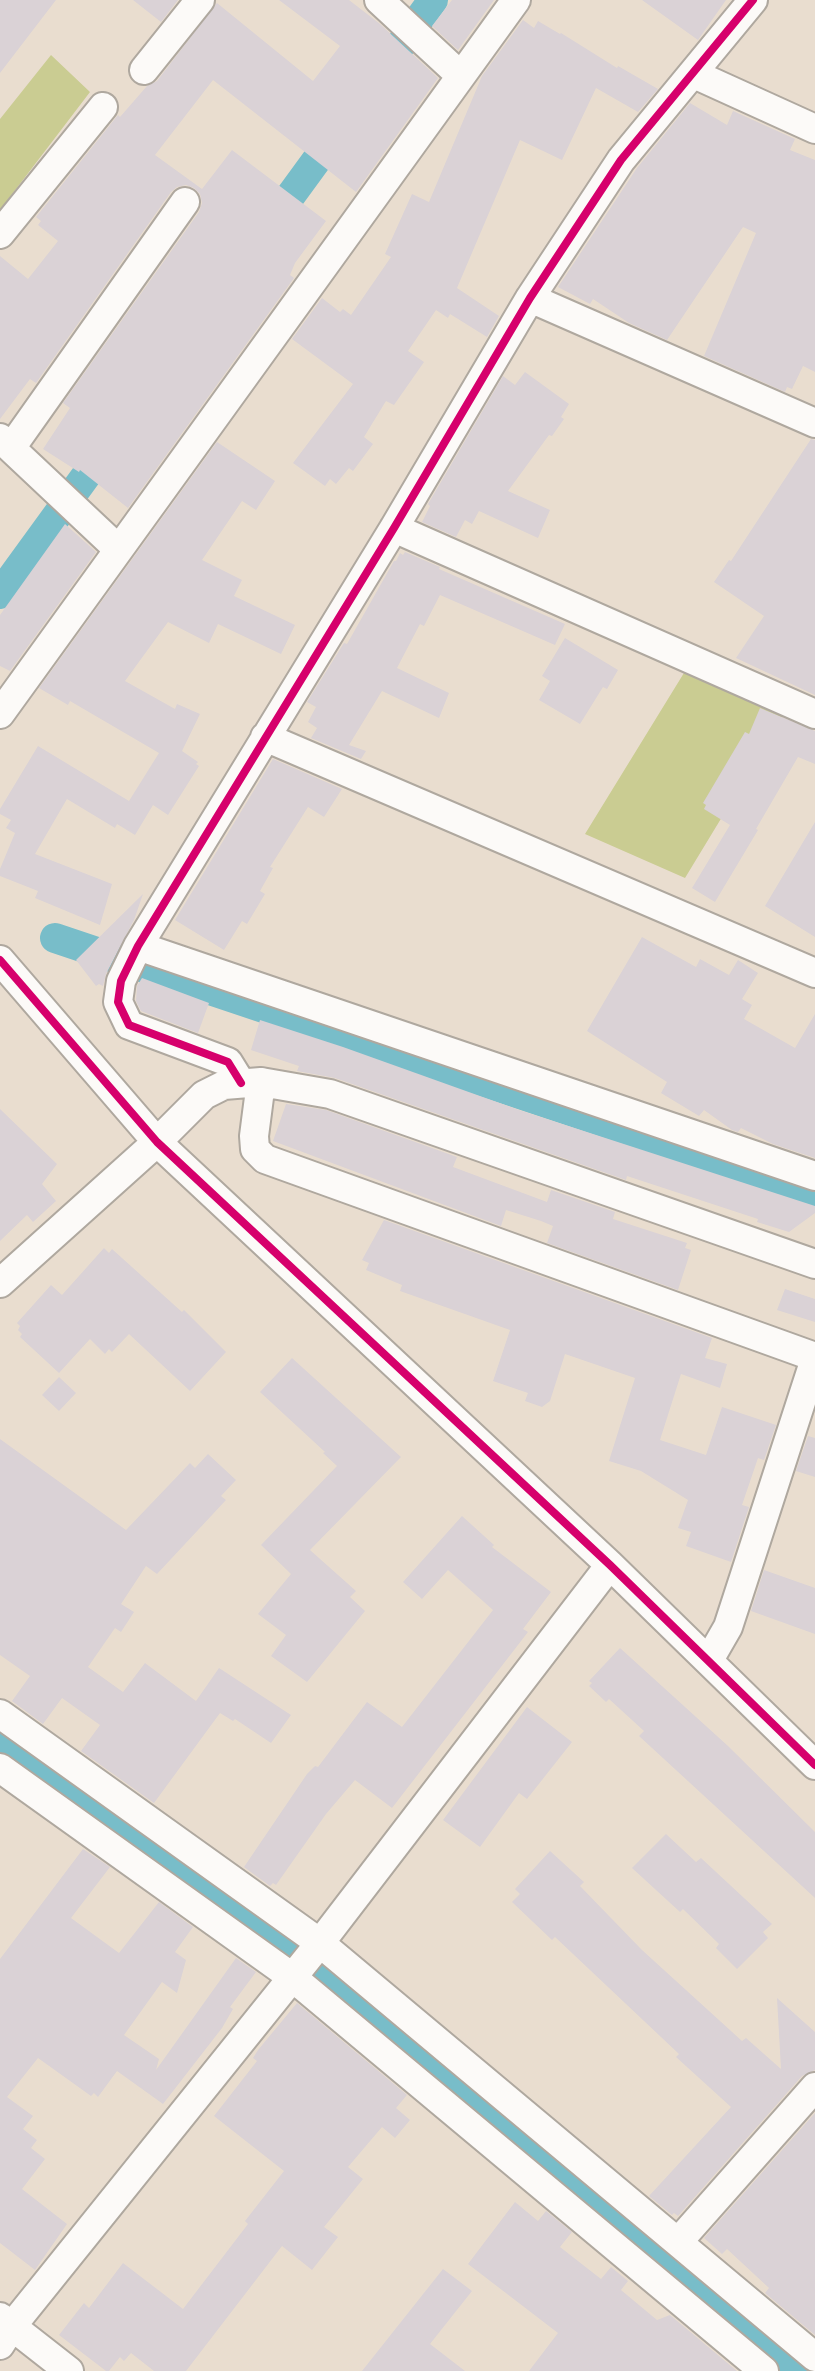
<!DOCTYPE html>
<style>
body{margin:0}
canvas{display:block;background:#e9ddcf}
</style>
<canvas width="815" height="2371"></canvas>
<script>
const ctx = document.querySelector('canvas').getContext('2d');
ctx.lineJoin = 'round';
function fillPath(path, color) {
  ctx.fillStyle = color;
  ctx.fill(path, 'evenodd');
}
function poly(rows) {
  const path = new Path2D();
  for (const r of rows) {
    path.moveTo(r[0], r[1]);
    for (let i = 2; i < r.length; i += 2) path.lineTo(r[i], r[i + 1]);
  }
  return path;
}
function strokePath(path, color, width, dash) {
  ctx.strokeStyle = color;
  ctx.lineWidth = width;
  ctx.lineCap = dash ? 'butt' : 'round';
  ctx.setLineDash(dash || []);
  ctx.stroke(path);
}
fillPath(poly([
 [51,55,90,92,0,210,0,119],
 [695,655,793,700,685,878,585,834]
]), '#cacc92');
strokePath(poly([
 [378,76,433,0],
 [267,228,340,128],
 [0,594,109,444],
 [55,938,815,1193],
 [0,1745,322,1976,798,2371]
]), '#78bdc9', 30);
fillPath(poly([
 [0,0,56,0,0,73],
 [133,0,178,0,161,22],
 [279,0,349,0,380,24,438,78,356,192,213,80,155,155,202,189,232,150,326,221,295,263,290,275,294,278,128,508,80,470,79,472,43,449,70,408,63,403,199,212,202,203,200,194,194,188,186,185,177,187,171,192,36,383,30,379,0,419,0,256,28,279,58,241,38,225,41,221,36,217,118,115,120,117,147,86,157,81,217,3,313,81,340,46],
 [452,0,494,0,458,50,432,26],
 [642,0,726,0,698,40],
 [523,20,534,28,538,21,560,34,561,33,617,68,618,66,658,89,638,112,596,88,562,160,520,140,457,288,499,316,487,337,450,314,448,318,436,310,408,351,424,362,394,405,386,401,364,437,373,444,353,471,349,468,336,484,330,479,325,486,293,463,353,384,292,339,322,298,340,312,343,309,351,315,391,257,385,254,412,194,429,202,482,76],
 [690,103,727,125,733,111,795,139,790,150,815,160,815,372,803,366,792,389,787,387,785,392,704,356,756,233,743,227,667,340,629,323,593,299,590,304,558,287,637,168],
 [525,372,569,404,561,417,564,419,552,436,549,435,508,491,550,510,538,538,479,511,472,524,465,520,456,537,422,522,430,506,428,504,503,376,515,385],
 [811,439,815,440,815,695,736,658,764,616,714,582,729,560,731,561],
 [217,442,275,481,256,510,242,501,202,560,242,580,234,596,295,625,281,654,218,624,209,643,168,622,125,681,175,709,177,704,200,714,182,751,198,762,196,764,199,766,168,815,153,805,135,835,117,824,115,828,67,799,35,854,112,884,100,925,35,898,38,891,0,876,0,869,15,833,6,828,11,820,0,814,0,809,38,746,129,801,159,753,70,701,68,705,39,688],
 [65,524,96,552,10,671,0,666,0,615],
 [405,552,440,567,439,569,565,624,555,645,440,595,424,626,420,624,397,668,449,693,439,718,382,691,349,745,366,751,361,759,311,738,317,728,308,722,316,707,307,702,344,643,347,644,394,561,396,561,400,553,403,555],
 [565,638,618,670,607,689,603,687,580,724,539,700,550,681,542,676],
 [760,708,815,731,815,764,798,757,756,829,758,830,715,902,692,888,730,825,704,809,706,805,703,803,745,732,749,734],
 [273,759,342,789,324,817,308,807,270,867,273,868,260,891,265,894,247,924,242,921,224,950,175,920],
 [815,822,815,937,765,906],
 [143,894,134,920,106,974,103,986,99,984,96,986,76,960],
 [642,937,696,967,700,959,729,975,738,960,758,973,742,999,752,1005,744,1019,795,1048,815,1014,815,1158,773,1144,741,1128,738,1132,732,1130,704,1110,699,1116,661,1093,667,1082,587,1031],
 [142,978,209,1003,198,1033,141,1011,136,1001,137,986],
 [260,1020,343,1047,519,1110,815,1206,815,1213,789,1232,757,1222,758,1219,627,1176,626,1180,335,1078,297,1071,299,1066,251,1050],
 [286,1104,326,1110,457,1157,453,1167,547,1202,551,1190,615,1212,613,1219,687,1243,685,1248,691,1250,678,1290,547,1243,553,1226,541,1221,506,1210,501,1226,273,1141],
 [0,1109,57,1164,42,1184,56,1201,33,1222,27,1215,0,1241],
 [384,1220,712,1338,705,1358,727,1364,720,1388,681,1374,660,1440,706,1455,722,1407,776,1425,764,1460,758,1458,742,1505,749,1507,731,1562,686,1546,691,1532,678,1528,688,1500,641,1471,609,1461,635,1378,565,1354,550,1401,542,1407,525,1401,528,1393,493,1381,510,1330,400,1291,402,1285,366,1270,369,1263,362,1260],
 [104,1248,109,1253,112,1249,182,1312,184,1310,226,1352,190,1391,129,1334,112,1352,109,1349,105,1354,90,1339,59,1373,20,1337,22,1334,18,1330,20,1326,17,1323,51,1285,62,1295],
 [785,1289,815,1299,815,1322,777,1310],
 [292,1358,401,1457,310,1550,356,1591,350,1597,365,1611,307,1682,271,1656,286,1635,258,1614,291,1574,261,1545,337,1466,323,1453,325,1452,260,1392],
 [59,1377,76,1393,59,1411,42,1395],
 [808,1436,815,1438,815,1477,796,1471],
 [0,1439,126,1530,190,1463,195,1468,208,1454,236,1480,221,1496,226,1500,157,1574,146,1566,121,1604,134,1612,121,1632,115,1628,88,1667,123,1692,145,1663,196,1701,219,1668,291,1715,271,1743,235,1719,233,1721,220,1713,154,1803,81,1751,100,1725,62,1698,43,1724,12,1701,30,1676,0,1655],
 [462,1516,494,1545,492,1547,551,1592,523,1629,528,1632,392,1808,355,1780,326,1814,276,1885,273,1883,270,1886,244,1867,307,1774,315,1766,318,1767,367,1702,402,1727,493,1610,448,1570,422,1599,403,1582],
 [764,1570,815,1588,815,1634,751,1611],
 [620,1648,728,1746,815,1832,815,1898,639,1736,644,1731,609,1699,606,1702,589,1686,592,1683,589,1681],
 [527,1707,572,1742,527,1799,519,1793,480,1847,443,1820],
 [666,1834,696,1862,701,1858,772,1924,763,1932,768,1938,737,1969,716,1948,719,1944,683,1909,680,1912,632,1868],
 [83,1849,110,1867,71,1918,119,1953,159,1902,193,1927,175,1952,186,1960,177,1993,162,1982,124,2035,159,2059,156,2070,236,1958,256,1972,230,2007,233,2009,222,2028,163,2104,117,2071,98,2097,94,2093,91,2096,38,2058,7,2097,33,2116,23,2129,37,2140,31,2148,45,2159,22,2189,67,2224,35,2270,0,2243,0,1959],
 [550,1851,584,1882,580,1886,642,1950,742,2041,746,2038,781,2069,777,1998,815,2032,815,2070,802,2076,678,2216,674,2213,672,2215,649,2196,731,2107,676,2057,679,2054,555,1937,552,1940,512,1902,520,1894,515,1889],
 [297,2003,407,2095,396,2108,410,2120,395,2138,382,2127,348,2167,363,2179,324,2227,338,2237,312,2270,282,2246,186,2371,154,2371,131,2353,124,2361,120,2357,109,2371,106,2371,59,2335,84,2303,89,2308,123,2263,183,2309,248,2224,245,2221,284,2171,214,2116,257,2061,253,2058,258,2050],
 [815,2113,815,2335,765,2293,769,2288,727,2249,722,2254,704,2238],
 [515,2202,538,2221,546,2211,572,2232,560,2247,601,2279,611,2267,628,2281,621,2290,657,2320,670,2315,737,2371,529,2371,558,2333,468,2264],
 [443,2269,472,2291,430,2344,465,2371,362,2371]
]), '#dad2d6');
const minor = poly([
 [379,0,461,76],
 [144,70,200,0],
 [694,74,815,129],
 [0,234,103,107],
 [530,298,815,423],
 [0,438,118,549],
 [11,448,185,202],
 [394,528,815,714],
 [0,714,516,0],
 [265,737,815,973],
 [138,946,815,1176],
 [0,960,157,1142,610,1565,815,1765],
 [261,1082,254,1136,255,1149,265,1159,815,1357],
 [241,1083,228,1062,129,1025,118,1002,121,981,138,946,394,528,530,298,621,160,753,0],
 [0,1283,157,1142,204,1095,224,1085,261,1082,330,1094,815,1264],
 [709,1660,728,1627,815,1359],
 [0,1714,320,1943,815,2357],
 [0,1768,292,1977,764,2371],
 [678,2242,815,2087],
 [0,2317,69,2371],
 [0,2345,12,2326,320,1943,610,1565]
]);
strokePath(minor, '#afa89f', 32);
strokePath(minor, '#fcfaf8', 28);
strokePath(poly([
 [0,960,157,1142,610,1565,815,1765],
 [241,1083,228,1062,129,1025,118,1002,121,981,138,946,394,528,530,298,621,160,753,0]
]), '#d6006c', 8);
</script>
